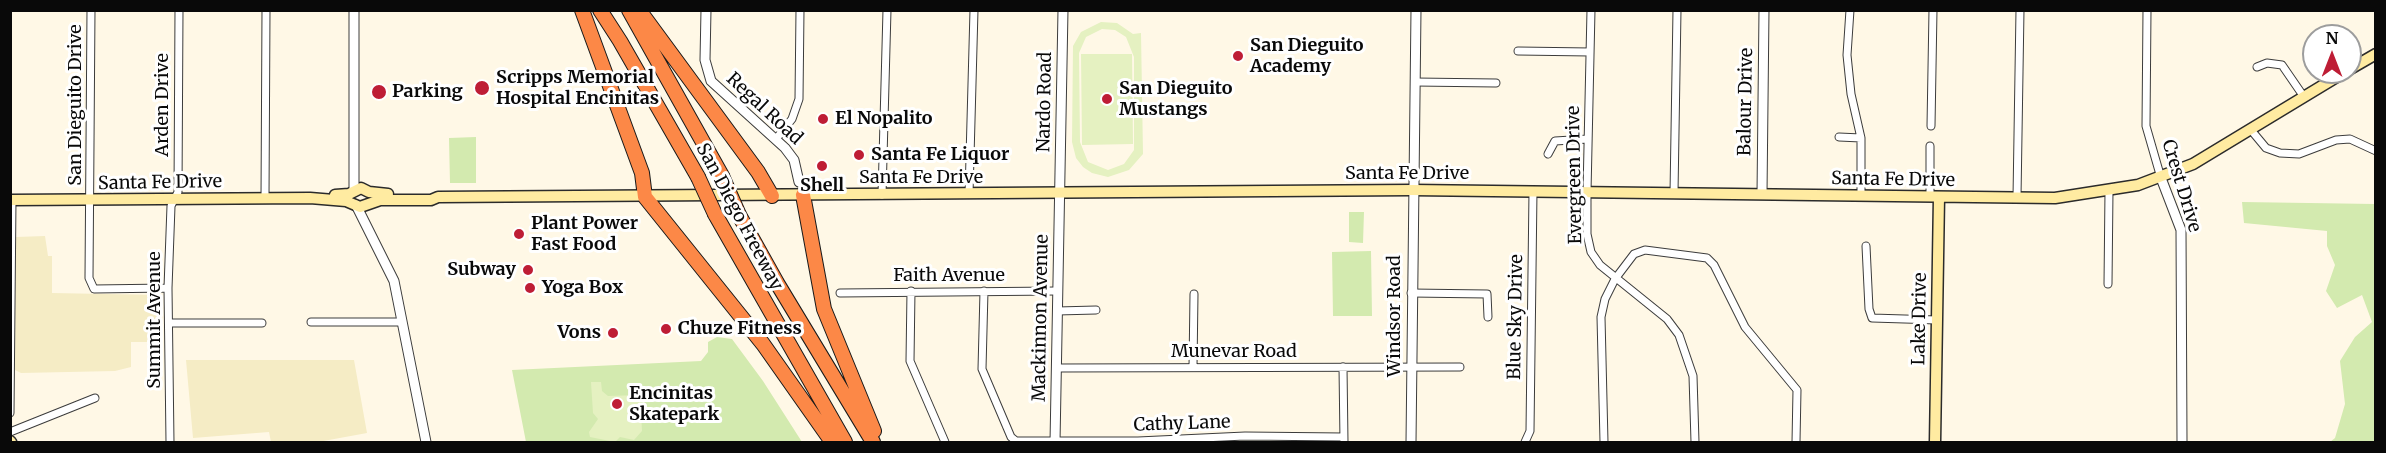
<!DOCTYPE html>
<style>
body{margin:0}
#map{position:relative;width:2386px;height:453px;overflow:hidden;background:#fff8e6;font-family:Merriweather,serif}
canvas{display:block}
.frame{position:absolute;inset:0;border:12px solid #090909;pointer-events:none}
.north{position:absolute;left:2302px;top:24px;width:60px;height:60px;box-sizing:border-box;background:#fff;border:2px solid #9d9d9d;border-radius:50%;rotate:0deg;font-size:16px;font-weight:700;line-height:24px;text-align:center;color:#090909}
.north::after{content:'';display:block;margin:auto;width:21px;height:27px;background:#be1d35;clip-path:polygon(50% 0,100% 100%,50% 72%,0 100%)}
</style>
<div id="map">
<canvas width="2386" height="453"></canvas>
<div class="frame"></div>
<div class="north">N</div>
</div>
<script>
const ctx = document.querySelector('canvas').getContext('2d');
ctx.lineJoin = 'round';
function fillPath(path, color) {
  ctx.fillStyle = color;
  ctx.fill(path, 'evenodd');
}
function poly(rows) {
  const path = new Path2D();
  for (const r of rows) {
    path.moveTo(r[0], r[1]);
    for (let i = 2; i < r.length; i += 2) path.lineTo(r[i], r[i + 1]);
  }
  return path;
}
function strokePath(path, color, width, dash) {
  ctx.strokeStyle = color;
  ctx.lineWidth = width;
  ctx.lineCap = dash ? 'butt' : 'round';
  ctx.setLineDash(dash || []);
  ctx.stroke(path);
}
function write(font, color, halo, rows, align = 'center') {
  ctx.font = font + ' Merriweather,serif';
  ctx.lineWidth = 6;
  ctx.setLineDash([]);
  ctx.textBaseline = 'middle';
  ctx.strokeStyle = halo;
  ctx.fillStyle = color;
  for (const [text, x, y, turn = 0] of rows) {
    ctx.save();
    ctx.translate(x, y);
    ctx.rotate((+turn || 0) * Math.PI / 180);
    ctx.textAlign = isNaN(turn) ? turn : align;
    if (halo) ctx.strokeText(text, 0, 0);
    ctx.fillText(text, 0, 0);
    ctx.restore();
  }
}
fillPath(poly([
 [45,236,48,256,52,256,52,293,158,295,158,342,131,342,131,367,115,371,21,373,15,370,16,237],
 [186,360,354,360,367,433,318,442,271,442,269,432,193,438]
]), '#f5ecc5');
fillPath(poly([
 [476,137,476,183,450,183,449,138],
 [2242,202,2375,204,2375,442,2330,442,2335,438,2345,404,2340,361,2355,337,2372,322,2362,295,2337,308,2326,291,2335,265,2327,246,2327,231,2244,223],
 [1349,212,1364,212,1363,243,1349,242],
 [1371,251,1372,316,1333,316,1332,252],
 [717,337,732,339,763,381,802,442,526,442,512,370,701,361,708,352,708,342]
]), '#d3eaaf');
fillPath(poly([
 [1101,22,1117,23,1133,34,1141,33,1143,154,1129,170,1108,177,1092,173,1083,167,1076,158,1072,142,1073,46,1081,32],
 [1102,29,1115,30,1126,37,1134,57,1134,150,1124,164,1108,170,1088,162,1080,142,1079,53,1086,37],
 [1081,54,1132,54,1133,144,1082,145],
 [591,382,601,382,602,391,608,396,640,395,642,431,634,440,620,437,616,441,610,441,590,437,589,432,598,419,593,413]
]), '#e5f1c1');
const minor = poly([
 [91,10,89,278,94,289,168,288],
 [1591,10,1587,192,1587,234,1591,252,1600,265,1667,319,1679,335,1693,376,1695,442],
 [1850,10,1847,55,1851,94,1861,138,1861,196],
 [2147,10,2146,126,2161,178],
 [1518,51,1590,52],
 [2257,67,2267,63,2282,65,2304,97],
 [1415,82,1496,83],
 [1931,126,1933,10],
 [2251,130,2266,148,2280,153,2299,154,2336,140,2350,139,2376,151],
 [1839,137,1861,138],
 [776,139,792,119,799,99,800,10],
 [1548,154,1555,141,1588,139],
 [1674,193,1677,10],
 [969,194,974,10],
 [882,195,887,10],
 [1930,197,1930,146],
 [2017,197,2020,10],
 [265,198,266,10],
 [1866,246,1869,309,1872,318,1937,320],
 [2108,284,2109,191],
 [911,291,910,361,945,442],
 [984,291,982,369,1011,437,1016,441,1138,441,1245,436,1343,437],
 [840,293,1057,291],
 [1411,293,1487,294,1488,317],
 [1057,311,1096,310],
 [311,322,402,322],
 [170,323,262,323],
 [1193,367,1194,294],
 [1343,367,1344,442],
 [1058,368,1460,367],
 [10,413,12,200],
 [10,432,95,398],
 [170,442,168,288,171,206,178,192,179,10],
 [1525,442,1530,431,1533,191],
 [1604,442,1601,317,1605,299,1615,279,1634,254,1645,250,1707,258,1714,265,1745,327,1797,390,1796,442]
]);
const tertiary = poly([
 [354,10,354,191],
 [706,10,705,60,711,81,785,148,794,160,799,182],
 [2161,178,2181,230,2182,442],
 [1762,194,1764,10],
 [356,205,394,281,426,442],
 [1055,442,1063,10],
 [1411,442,1416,10]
]);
const secondary = poly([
 [2350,69,2376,54],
 [335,195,349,194,361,188,369,192,388,194],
 [10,200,310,198,346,201,360,207,380,200,431,200,438,197,1412,190,2055,198,2138,185,2193,164,2345,72],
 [10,441,11,442],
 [1935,442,1939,197]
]);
const motorway = poly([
 [582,10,642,173,645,197,763,344,832,442],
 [600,10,620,41,698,177],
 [629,10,722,176],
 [639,10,758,172,772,196],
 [803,195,824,309,874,431],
 [715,214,845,442],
 [739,215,777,283,873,442]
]);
strokePath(minor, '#3c3c3c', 9);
strokePath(tertiary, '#3c3c3c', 11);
strokePath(secondary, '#2b2b2b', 13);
strokePath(motorway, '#1a1a1a', 16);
strokePath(minor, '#fff', 7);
strokePath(tertiary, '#fff', 9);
strokePath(secondary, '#ffeba1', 10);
strokePath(motorway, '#fc8847', 14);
const motorwayBridge = poly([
 [722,176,739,215],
 [698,177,715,214]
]);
strokePath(motorwayBridge, '#1a1a1a', 16, []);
strokePath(motorwayBridge, '#fc8847', 14);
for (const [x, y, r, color] of [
 [1238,56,6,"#be1d35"],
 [482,88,8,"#be1d35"],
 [379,92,8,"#be1d35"],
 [1107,99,6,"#be1d35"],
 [823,119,6,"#be1d35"],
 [859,155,6,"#be1d35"],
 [822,166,6,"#be1d35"],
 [519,234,6,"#be1d35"],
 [528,270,6,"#be1d35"],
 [530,288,6,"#be1d35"],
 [666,329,6,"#be1d35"],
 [613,333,6,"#be1d35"],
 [617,404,6,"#be1d35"]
]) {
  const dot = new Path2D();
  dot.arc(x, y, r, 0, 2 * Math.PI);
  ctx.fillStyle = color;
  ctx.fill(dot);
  strokePath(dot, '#fff', 2);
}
write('bold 18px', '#090909', '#fff', [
 ["San Dieguito",1250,46],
 ["Academy",1250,67],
 ["Scripps Memorial",496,78],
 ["Hospital Encinitas",496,99],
 ["San Dieguito",1119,89],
 ["Mustangs",1119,110],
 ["Parking",392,92],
 ["El Nopalito",835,119],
 ["Santa Fe Liquor",871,155],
 ["Shell",822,186,"center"],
 ["Plant Power",531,224],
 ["Fast Food",531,245],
 ["Subway",516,270,"right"],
 ["Yoga Box",542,288],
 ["Chuze Fitness",678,329],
 ["Vons",601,333,"right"],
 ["Encinitas",629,394],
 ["Skatepark",629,415]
], 'left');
write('18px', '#090909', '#fff', [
 ["Nardo Road",1045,102,-89],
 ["Balour Drive",1746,102,-89],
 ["San Dieguito Drive",76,105,-90],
 ["Arden Drive",163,105,-90],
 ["Regal Road",764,109,43],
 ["Santa Fe Drive",1407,174],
 ["Evergreen Drive",1575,175,-91],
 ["Santa Fe Drive",921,178],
 ["Santa Fe Drive",1893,180,1],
 ["Santa Fe Drive",160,183,-1],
 ["Crest Drive",2181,186,73],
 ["San Diego Freeway",739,217,62],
 ["Faith Avenue",949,276],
 ["Windsor Road",1395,316,-90],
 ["Blue Sky Drive",1516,317,-89],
 ["Mackinnon Avenue",1041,318,-89],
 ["Lake Drive",1920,319,-89],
 ["Summit Avenue",155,320,-90],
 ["Munevar Road",1234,352],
 ["Cathy Lane",1182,424,-2]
]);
</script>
